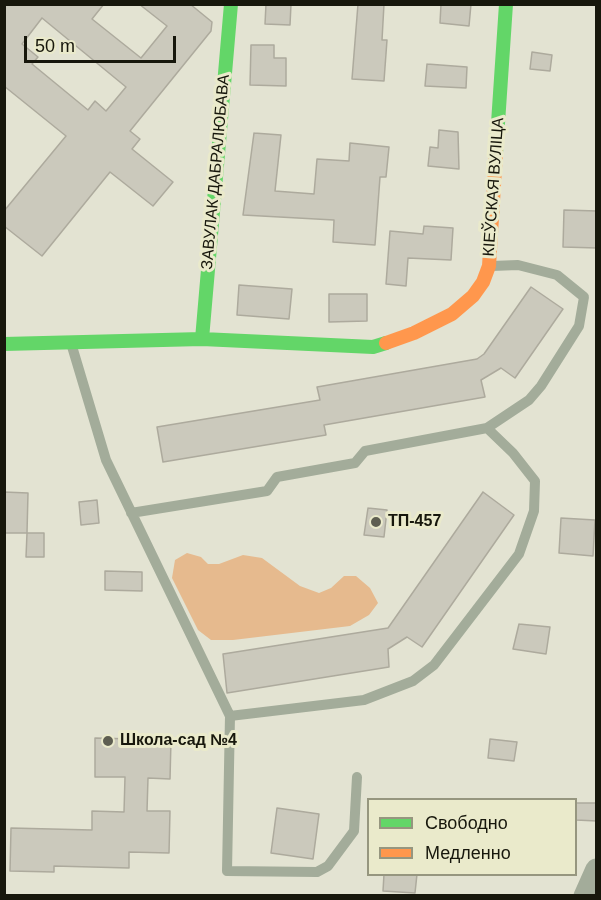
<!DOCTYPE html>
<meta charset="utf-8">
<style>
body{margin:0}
#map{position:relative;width:601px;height:900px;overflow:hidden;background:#e3e3d2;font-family:Helvetica,sans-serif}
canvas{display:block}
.frame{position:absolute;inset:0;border:6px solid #17170c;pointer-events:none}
.legend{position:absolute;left:367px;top:798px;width:210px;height:78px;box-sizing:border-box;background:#eaeacb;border:2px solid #96967f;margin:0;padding:8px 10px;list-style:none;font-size:18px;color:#17170c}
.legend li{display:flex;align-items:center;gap:12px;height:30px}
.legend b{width:30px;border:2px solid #96967f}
.scale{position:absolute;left:24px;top:36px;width:152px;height:27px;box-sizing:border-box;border:3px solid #17170c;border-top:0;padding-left:8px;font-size:18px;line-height:21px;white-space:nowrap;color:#17170c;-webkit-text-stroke:4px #eaeacb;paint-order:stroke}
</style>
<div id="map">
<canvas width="601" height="900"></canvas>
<div class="frame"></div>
<ul class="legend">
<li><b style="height:8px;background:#63d668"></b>Свободно</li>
<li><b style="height:8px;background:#ff974d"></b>Медленно</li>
</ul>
<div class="scale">50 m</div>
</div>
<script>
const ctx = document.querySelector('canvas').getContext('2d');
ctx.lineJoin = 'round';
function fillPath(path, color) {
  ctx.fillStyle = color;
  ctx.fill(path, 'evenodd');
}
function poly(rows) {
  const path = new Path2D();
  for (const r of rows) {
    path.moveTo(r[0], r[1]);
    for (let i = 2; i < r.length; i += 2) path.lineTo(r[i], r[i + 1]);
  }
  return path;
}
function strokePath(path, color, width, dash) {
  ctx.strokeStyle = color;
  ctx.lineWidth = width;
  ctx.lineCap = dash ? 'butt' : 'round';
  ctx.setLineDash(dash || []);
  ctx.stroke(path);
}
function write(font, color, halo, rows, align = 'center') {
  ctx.font = font + ' Helvetica,sans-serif';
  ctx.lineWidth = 6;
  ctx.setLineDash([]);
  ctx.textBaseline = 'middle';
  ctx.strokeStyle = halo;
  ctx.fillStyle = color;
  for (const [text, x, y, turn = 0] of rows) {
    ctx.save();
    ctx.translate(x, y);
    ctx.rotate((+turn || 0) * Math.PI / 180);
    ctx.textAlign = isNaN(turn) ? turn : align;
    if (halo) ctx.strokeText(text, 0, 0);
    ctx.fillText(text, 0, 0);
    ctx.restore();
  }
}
fillPath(poly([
 [187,553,201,557,208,564,219,564,243,555,262,558,300,586,319,593,331,588,344,576,356,576,370,588,378,603,369,615,350,626,233,640,211,640,198,630,172,578,175,560]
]), '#e6ba8e');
const building = poly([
 [4,4,104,4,92,19,141,58,167,26,139,4,190,4,212,22,211,31,130,131,140,139,132,149,173,182,153,206,110,172,42,256,4,226,4,211,66,136,4,86,4,4],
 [42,18,126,87,106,111,95,101,88,110,32,64,38,57,22,44,42,18],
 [266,4,291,4,290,25,265,24,266,4],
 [358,4,384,4,382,40,387,40,384,81,352,79,358,4],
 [441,4,471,4,469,26,440,23,441,4],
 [251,45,274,45,274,58,286,58,286,86,250,85,251,45],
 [532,52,552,55,550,71,530,69,532,52],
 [427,64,467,67,466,88,425,86,427,64],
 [439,130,458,132,459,169,428,166,430,147,438,148,439,130],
 [254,133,281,135,275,191,314,194,317,159,349,161,350,143,389,147,386,177,380,177,375,245,333,242,334,220,243,215,254,133],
 [564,210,597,211,597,248,563,247,564,210],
 [424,226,453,228,451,260,408,258,406,286,386,284,390,231,423,234,424,226],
 [239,285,292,289,289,319,237,315,239,285],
 [531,287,563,309,515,378,501,368,481,380,485,397,324,425,326,435,163,462,157,427,320,400,317,387,477,359,484,354,531,287],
 [329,294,367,294,367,321,329,322,329,294],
 [4,492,28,493,27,533,4,533,4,492],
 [483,492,514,515,422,647,407,637,388,649,389,667,227,693,223,654,388,628,483,492],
 [97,500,99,523,81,525,79,502,97,500],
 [368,508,387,510,384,537,364,535,368,508],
 [561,518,595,520,593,556,559,553,561,518],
 [27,533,44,533,44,557,26,557,27,533],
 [105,571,142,572,142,591,105,590,105,571],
 [519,624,550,627,546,654,513,649,519,624],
 [95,738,171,740,170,779,148,778,147,811,170,811,169,853,129,852,129,868,54,866,54,872,10,871,11,828,92,830,92,811,124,812,125,777,95,777,95,738],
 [490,739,517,742,514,761,488,758,490,739],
 [576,803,597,803,597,821,576,820,576,803],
 [277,808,319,814,313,859,271,853,277,808],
 [384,874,417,874,415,893,383,891,384,874]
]);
fillPath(building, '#cbc9bc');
strokePath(building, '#adaa9d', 1.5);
strokePath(poly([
 [71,343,106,460,230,716,227,871,317,872,328,866,354,831,357,777],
 [487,428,529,400,541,386,579,326,584,297,557,275,518,265,492,266],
 [131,513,267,491,277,477,355,463,365,451,487,428,513,453,535,481,534,511,519,554,434,665,413,681,364,700,230,716]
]), '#a3ac9a', 10);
strokePath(poly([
 [584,896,596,869]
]), '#a3ac9a', 21);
strokePath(poly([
 [496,153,506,4],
 [202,339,231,4],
 [4,344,202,339,373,347,386,343]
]), '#63d668', 14);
strokePath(poly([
 [386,343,414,333,452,314,473,296,483,282,489,266,496,153]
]), '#ff974d', 14);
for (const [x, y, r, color] of [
 [376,522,6,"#5e5e51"],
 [108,741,6,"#5e5e51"]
]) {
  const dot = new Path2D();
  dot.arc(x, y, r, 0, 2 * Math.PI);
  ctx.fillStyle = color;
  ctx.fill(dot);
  strokePath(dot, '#eaeacb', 2);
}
write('16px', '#17170c', '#eaeacb', [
 ["ЗАВУЛАК ДАБРАЛЮБАВА",216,172,-85],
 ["КІЕЎСКАЯ ВУЛІЦА",494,187,-86]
]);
write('bold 16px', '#17170c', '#eaeacb', [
 ["ТП-457",388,522],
 ["Школа-сад №4",120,741]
], 'left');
</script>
